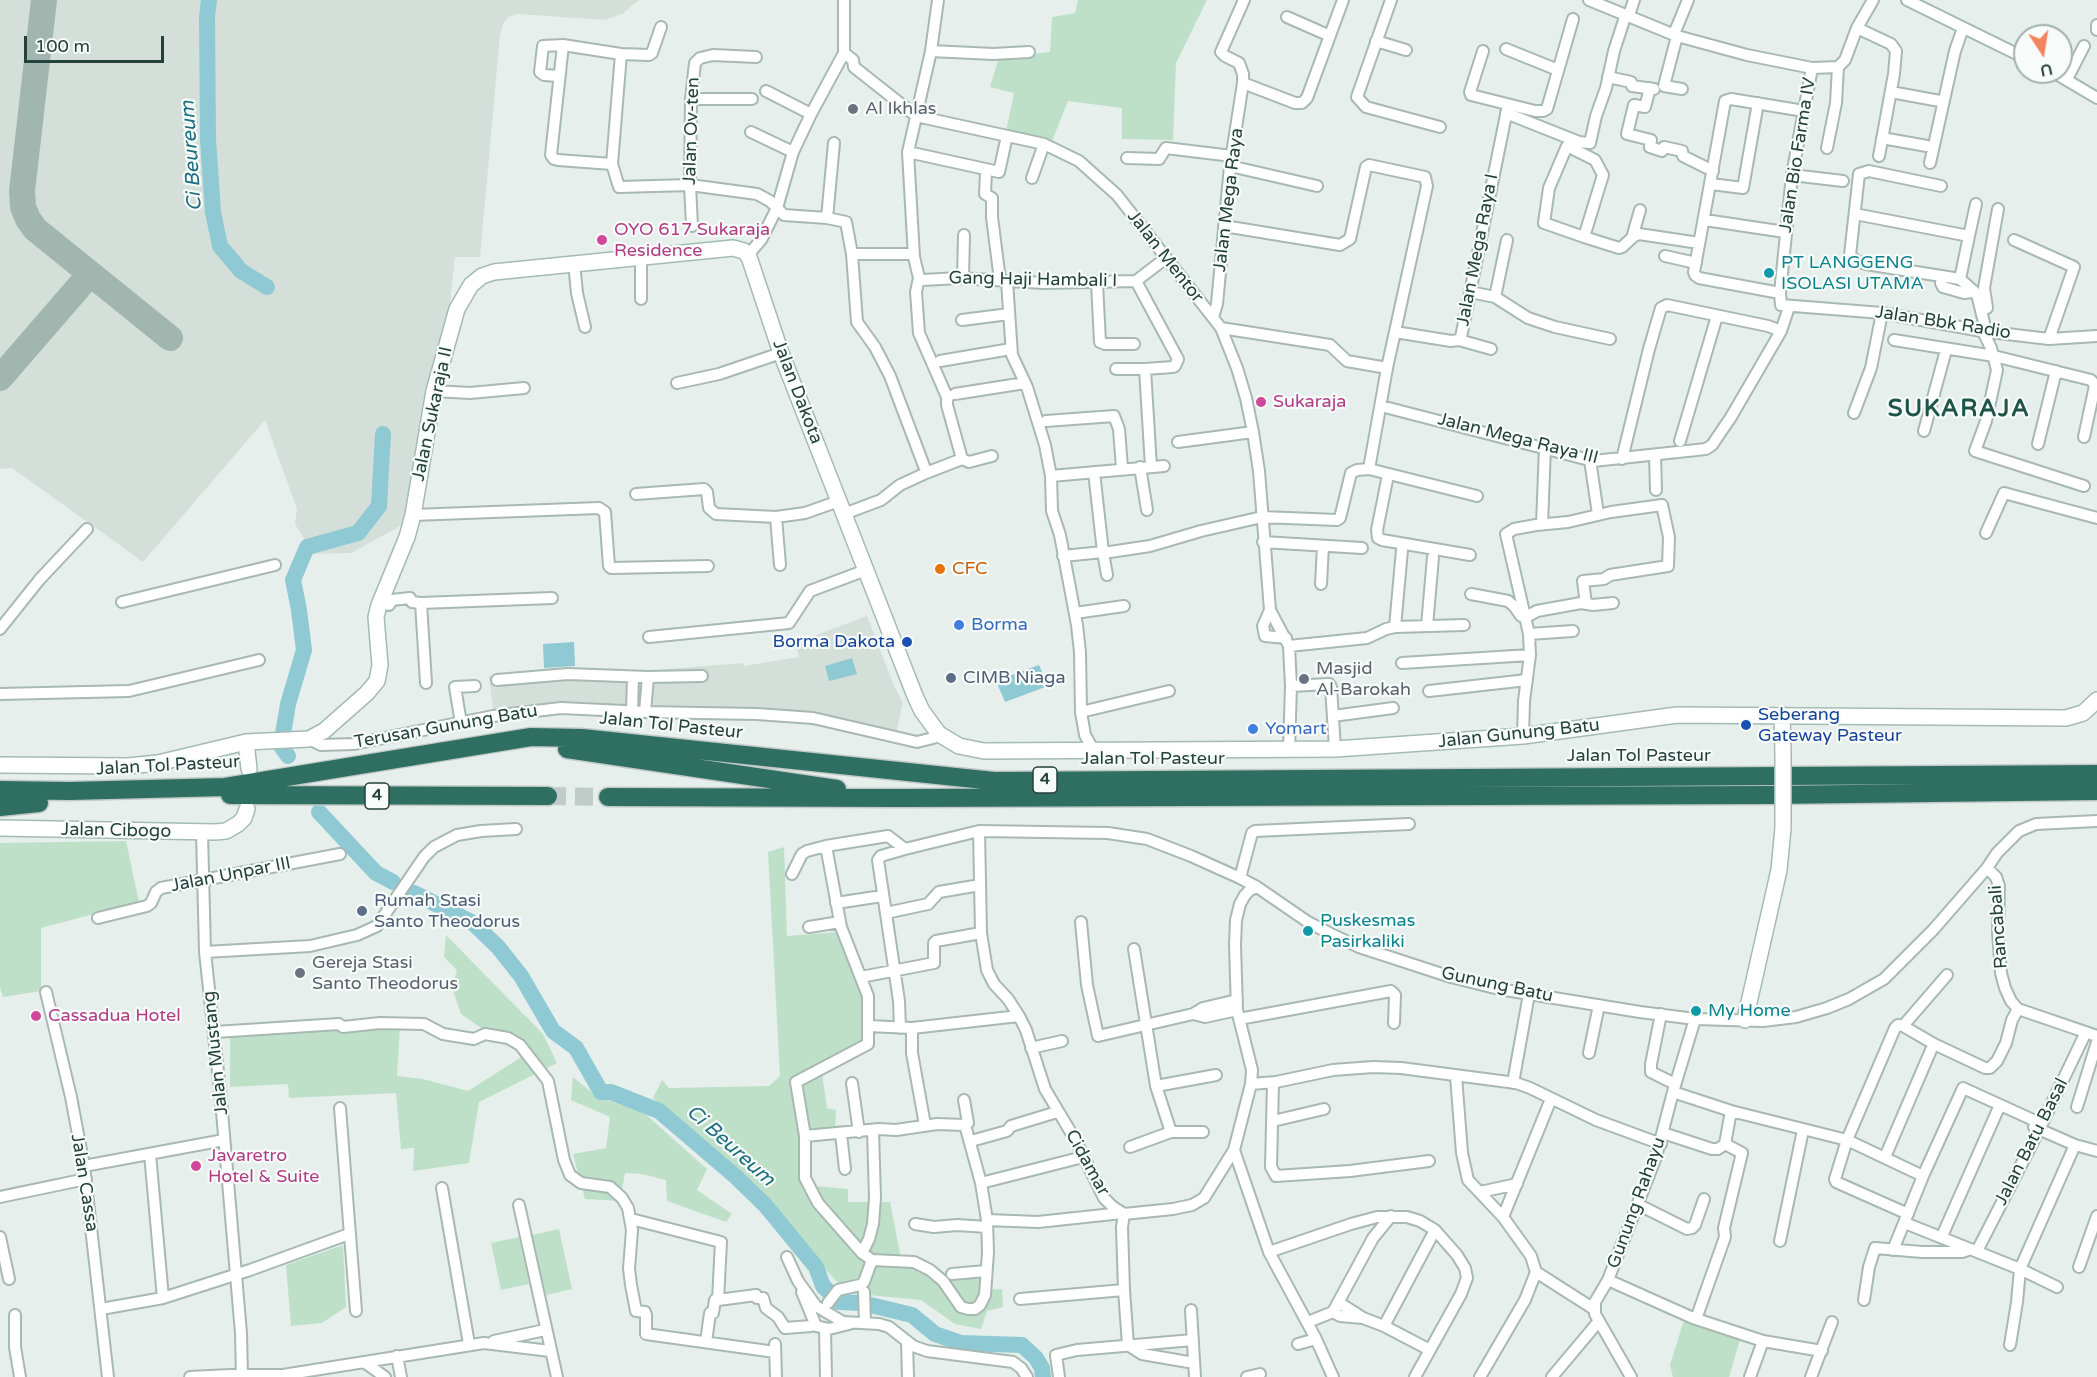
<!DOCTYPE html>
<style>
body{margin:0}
#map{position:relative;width:2097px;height:1377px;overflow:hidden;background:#e6efeb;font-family:"Varela Round",sans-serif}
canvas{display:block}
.north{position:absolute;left:2013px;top:24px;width:60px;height:60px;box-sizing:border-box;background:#f7fbf9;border:2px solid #a3b1ad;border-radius:50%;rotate:168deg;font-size:16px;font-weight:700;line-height:24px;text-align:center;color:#24423a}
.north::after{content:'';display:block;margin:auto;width:21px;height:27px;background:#f4845f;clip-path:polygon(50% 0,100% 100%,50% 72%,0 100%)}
.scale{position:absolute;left:24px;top:36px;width:140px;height:27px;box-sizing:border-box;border:3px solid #24423a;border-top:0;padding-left:8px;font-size:18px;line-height:21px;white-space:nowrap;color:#24423a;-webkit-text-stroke:4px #f7fbf9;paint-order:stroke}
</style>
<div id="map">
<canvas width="2097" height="1377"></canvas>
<div class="north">U</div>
<div class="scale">100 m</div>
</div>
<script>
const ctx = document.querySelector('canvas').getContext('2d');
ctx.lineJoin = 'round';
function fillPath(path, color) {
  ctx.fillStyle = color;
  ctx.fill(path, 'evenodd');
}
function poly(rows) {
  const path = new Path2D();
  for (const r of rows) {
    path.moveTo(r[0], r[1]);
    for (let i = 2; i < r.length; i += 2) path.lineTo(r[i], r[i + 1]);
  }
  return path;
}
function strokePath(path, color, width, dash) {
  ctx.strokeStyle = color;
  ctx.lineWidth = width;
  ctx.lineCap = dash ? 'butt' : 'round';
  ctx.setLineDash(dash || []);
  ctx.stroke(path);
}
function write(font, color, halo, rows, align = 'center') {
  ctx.font = font + ' "Varela Round",sans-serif';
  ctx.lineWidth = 4.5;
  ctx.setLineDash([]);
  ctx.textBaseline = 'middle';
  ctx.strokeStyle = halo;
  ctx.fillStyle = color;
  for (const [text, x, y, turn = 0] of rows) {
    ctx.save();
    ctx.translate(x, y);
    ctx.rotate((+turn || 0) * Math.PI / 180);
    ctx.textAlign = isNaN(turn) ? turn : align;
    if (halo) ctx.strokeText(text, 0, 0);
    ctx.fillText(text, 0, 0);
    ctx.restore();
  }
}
fillPath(poly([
 [0,0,639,0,622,14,605,20,518,14,508,17,503,24,500,35,480,257,455,257,450,303,430,399,409,521,351,553,313,554,295,524,297,509,265,420,143,562,12,468,0,469],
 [867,616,895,688,903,702,896,734,823,714,554,703,493,709,489,676,574,670,642,671,742,663,744,666,799,657,795,643]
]), '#d4dfda');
fillPath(poly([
 [1078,0,1207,0,1176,63,1173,140,1122,139,1122,108,1068,101,1052,141,1006,132,1014,93,990,87,999,57,1050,52,1052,17,1075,13],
 [126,841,139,902,41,928,41,991,3,997,0,987,0,843],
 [784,847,787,936,839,932,864,997,867,1044,821,1066,827,1108,836,1110,835,1130,808,1132,799,1135,798,1161,803,1185,848,1189,848,1202,890,1202,902,1263,914,1264,937,1277,982,1274,981,1290,1002,1289,1003,1307,987,1311,981,1329,955,1324,921,1300,847,1293,753,1190,653,1098,662,1080,669,1088,769,1086,780,1076,768,852],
 [446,935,543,1034,557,1063,479,1102,469,1163,413,1171,414,1148,401,1149,396,1093,289,1098,288,1084,230,1087,230,1037,376,1022,400,1027,397,1076,423,1079,468,1091,523,1056,511,1039,487,1032,461,1014,452,988,457,970,444,957],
 [573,1077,596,1096,643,1112,707,1169,697,1190,732,1214,726,1222,667,1201,666,1180,642,1174,625,1173,620,1201,585,1199,573,1154,606,1148,610,1117,571,1100],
 [559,1229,572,1289,546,1295,532,1235],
 [519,1237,529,1284,501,1290,491,1243],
 [343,1245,346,1307,322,1323,291,1326,286,1265],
 [1684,1320,1740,1340,1729,1377,1673,1377,1670,1365]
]), '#bfe0c8');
fillPath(poly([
 [574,642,575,666,544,668,543,644],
 [852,658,857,674,829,681,825,666],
 [1039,665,1048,686,1005,702,996,681]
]), '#8ec9d4');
strokePath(poly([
 [209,0,207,17,208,139,213,212,220,246,241,271,267,287],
 [288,756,281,746,288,704,304,650,299,610,293,580,307,547,358,533,379,506,383,434],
 [319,812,376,873,393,882],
 [414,893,473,923,498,947,521,976,553,1031,576,1048,601,1092,611,1092,659,1111,735,1176,765,1205,816,1267,823,1286,839,1302,862,1303,912,1315,935,1334,961,1343,1022,1345,1036,1358,1042,1368,1043,1377]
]), '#8ec9d4', 16);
strokePath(poly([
 [44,0,22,191,23,207,28,219,35,229,170,338],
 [0,378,90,274]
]), '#a2b6b0', 26);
strokePath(poly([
 [548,796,608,797]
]), '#bfccc8', 18, [18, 9]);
const street = poly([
 [938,0,931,51,908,152,914,257,919,278,922,280,960,278,1044,283,1136,281,1166,258],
 [1391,0,1357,97,1366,107,1440,127],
 [1589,0,1677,36,1747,55,1812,68,1838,67,1845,60,1857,28,1873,0],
 [1907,0,2025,58],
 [1629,15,1634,0],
 [1287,17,1330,36],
 [2097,25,2097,30],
 [1857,28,1891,44,1896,51,1894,74,1879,156],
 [1674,34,1688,0],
 [1677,36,1664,86,1682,89],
 [1376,41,1406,50],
 [563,45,551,155,554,159,558,160,612,164],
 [1506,49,1558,70],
 [931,51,993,54,1029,52],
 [1483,51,1470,92,1471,95,1535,111,1543,111,1547,109,1573,19],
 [844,53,853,60,854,67,916,116,1044,144,1079,161,1117,195,1221,328,1237,368,1246,398,1253,432,1259,471,1270,610,1289,646,1291,686,1289,750],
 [621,54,612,164,619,187,690,185,757,194,770,201,784,215,827,218,846,222,852,254,857,322,875,347,890,376,924,466],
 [1812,68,1792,175,1780,293,1781,305,1882,313,1982,331,2049,339,2097,336],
 [2053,72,2097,98],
 [559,76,544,75,540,72,543,46,563,45,621,54,649,55,652,53,661,27],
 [1608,77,1631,82,1632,86,1654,89],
 [2067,79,2084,46],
 [1243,83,1295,103,1302,103,1307,98,1343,0],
 [1650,88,1645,107,1634,105,1627,134,1651,140,1650,147,1662,151,1664,147,1682,151,1683,156,1713,171],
 [766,91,811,114],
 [1891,92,1940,101],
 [691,99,752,99],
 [1506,113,1579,142,1590,143,1596,116,1606,88,1614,51,1626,14],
 [751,132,793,152],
 [1882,138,1927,146],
 [1827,148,1836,103,1838,67],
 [908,152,999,172,1007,136],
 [1127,158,1159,159,1166,148,1232,156],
 [1930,163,1955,51,1963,28],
 [1230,166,1317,186],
 [986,171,985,194,992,198,992,217,1000,280],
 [1792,175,1843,181],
 [1032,178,1044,144],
 [1711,184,1743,188,1758,103],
 [1941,186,1869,171,1859,174,1850,255,1856,261,1866,264,1960,279,1977,294,1986,331],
 [1855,214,1969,236,1976,204],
 [827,218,834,143],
 [1705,220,1785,232],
 [692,226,690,185,691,99,695,63,700,58,713,55,756,57],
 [1224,226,1340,245,1350,239,1366,167,1369,165,1425,177,1427,186,1387,368,1369,469,1477,496],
 [1584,237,1603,175,1595,160,1567,146,1549,188,1544,223,1584,237,1619,248,1622,247,1634,236,1639,234,1699,243],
 [1632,238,1640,210],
 [1507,240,1495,297,1528,318,1555,327,1610,339],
 [2014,240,2074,267,2049,339],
 [852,254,914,254],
 [748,255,761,240,777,208,793,152,811,114,844,53,844,0],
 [1665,256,1696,263],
 [574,263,577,293,585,327],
 [1942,276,1941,283,1943,287,1964,293,1972,292],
 [919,278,916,292,919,333,947,397],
 [963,278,964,235],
 [1960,279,1969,236],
 [1007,281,1012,355,1027,387,1045,445,1051,476],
 [1136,281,1178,359,1175,366,1173,367,1145,369],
 [1097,283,1100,342,1105,344,1134,344],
 [1470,292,1495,297],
 [1780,293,1699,278,1695,275,1694,272,1725,101,1731,99,1804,111],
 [641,299,641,257],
 [1987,308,1984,288,1998,209],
 [1213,317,1217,304,1230,166,1243,83,1243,74,1239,63,1225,56,1221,52,1244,0],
 [962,320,1009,314],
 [1981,327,1991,348,1997,370,1986,421,1975,451,2084,486],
 [1221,328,1330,345,1347,361,1387,368],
 [1395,332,1451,341,1459,340,1461,337,1508,105],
 [1459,340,1491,349],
 [1894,340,1994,356,2091,380,2095,385,2093,395,2084,437],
 [940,361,1011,349],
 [1116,369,1145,369,1151,467],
 [677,383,719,374,781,353],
 [434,391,470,393,524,388],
 [955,394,1025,383],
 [949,396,947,399,947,405,962,459],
 [1381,406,1593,461,1706,449,1712,445,1731,417,1781,331,1789,307],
 [1854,413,1871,368,1882,313],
 [1046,421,1114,416,1119,429,1122,468],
 [1924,431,1946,350],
 [1680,441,1717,316],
 [1178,442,1253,432],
 [2038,444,2056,371],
 [1655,455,1656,490],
 [1622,459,1649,349,1661,308,1667,305,1768,326,1781,331],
 [1590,460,1598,514],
 [1140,467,1147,510],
 [1094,472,1103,552,1110,552,1150,546,1201,531,1262,517,1337,520,1340,518,1351,473,1357,470,1369,469],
 [1388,475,1377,530,1378,538,1382,540,1470,555],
 [636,494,704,489,707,492,709,508,716,514,776,517,805,513,839,501],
 [844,514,881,500,900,485,926,473,962,459,969,462,992,456],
 [413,515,599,508,605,512,609,566,611,568,708,566],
 [776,517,780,565],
 [1542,524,1545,447],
 [1986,533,2004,493,2097,518],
 [1263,542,1362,548],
 [1063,556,1103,552,1107,575],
 [1321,584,1323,546],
 [1471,594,1508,601,1514,606,1521,616,1526,617],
 [122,602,275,565],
 [421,603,426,683],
 [389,605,392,600,410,598,412,602,421,603,552,598],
 [1270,610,1263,626,1265,636,1286,638],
 [1075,613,1124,606],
 [1526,617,1537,611,1581,603,1593,605,1613,603],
 [1427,626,1433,557],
 [1395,627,1402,550],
 [0,629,40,579,87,529],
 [1529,634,1573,631],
 [649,637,789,623,810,591,866,570],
 [1289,646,1367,638,1386,629,1395,627,1464,625],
 [1402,663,1530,655],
 [497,680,568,674,648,677,702,676],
 [1291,686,1329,684,1331,687,1335,749],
 [1429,691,1527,680],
 [0,694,129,691,259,660],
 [632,711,633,677],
 [645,712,648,677],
 [1081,712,1169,691],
 [1333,716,1393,708],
 [461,723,455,687,475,686],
 [1523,736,1524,701,1530,655,1529,634,1506,534,1514,529,1536,525,1568,522,1611,512,1662,505,1669,537,1668,566,1610,575,1604,579,1583,581,1586,604],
 [309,739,321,745,354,744,493,716,561,708,645,712,757,714,813,718,917,742,933,738,939,734],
 [1094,751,1085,735,1081,712,1080,652,1077,625,1060,535,1052,511,1051,476,1164,466],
 [979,831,981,933,987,970,994,984,1008,999,1019,1016,1026,1030,1045,1089,1076,1141,1104,1198,1113,1207,1124,1214,1173,1209,1192,1205,1204,1198,1234,1150],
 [202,832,205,952,221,1100,241,1333,242,1377],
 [826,846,841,927,868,996,868,1044,796,1082,805,1136,805,1178,818,1203,862,1253,872,1260,914,1262,930,1270,943,1281,961,1307,968,1309,975,1309,980,1305,985,1295,988,1252,987,1220,981,1183,965,1125,968,1123,964,1100],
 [1987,868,1996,877,1999,886,1998,932,2001,973,2005,988,2011,1001,2018,1009,2097,1036],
 [792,874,802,854,807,851,826,846,888,836,905,849],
 [1240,878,1252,833,1255,831,1409,824],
 [1257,887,1250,890,1245,895,1240,904,1236,920,1235,945,1237,1010,1252,1070,1251,1084,1234,1150,1269,1252,1316,1339,1333,1377],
 [836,903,882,896],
 [886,913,928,904,939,892,980,885],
 [98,918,147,906,151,903,156,892,161,888,340,854],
 [1081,922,1087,985,1098,1036,1193,1014,1203,1008,1237,1000],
 [809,927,840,922],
 [1134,949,1156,1086,1171,1132,1203,1132],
 [205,952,310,946,357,935,377,926,424,857,434,847,457,835,481,831,516,829],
 [861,977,934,963,934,943,936,941,981,933],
 [46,992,71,1097,84,1166,108,1377],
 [1193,1014,1205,1017,1237,1010],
 [1661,1014,1651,1064,1651,1072,1675,1084],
 [1239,1019,1391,991,1395,995,1394,1023],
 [868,1026,912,1028,1019,1016],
 [1903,1026,1934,1044,1985,1068,1990,1068,1997,1061,2006,1043,2012,1020,2018,1009],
 [900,1028,899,1001,878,860,881,856,905,849,979,831,1108,833,1147,839,1191,856,1240,878,1257,887,1308,922,1331,934,1359,947,1451,977,1499,989,1640,1012,1695,1019,1763,1021,1796,1017,1827,1008,1849,999,1884,979,1933,930,1987,868,1997,853,2019,831,2036,824,2097,821],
 [912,1028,912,1053,925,1125],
 [215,1032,339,1024,343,1027,380,1023,424,1024,443,1034,474,1039,485,1034,508,1038,520,1045,548,1081,564,1160,570,1175,581,1183,610,1187,622,1198,628,1208,632,1230,629,1269,631,1285,636,1311,645,1312,646,1315,646,1334,775,1352],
 [1031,1048,1062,1041],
 [1589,1053,1599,1005],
 [1456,1076,1462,1153,1468,1180,1503,1217,1531,1256,1536,1272,1594,1309],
 [852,1083,859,1132],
 [1273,1083,1271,1167,1276,1176,1350,1171,1429,1161],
 [1513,1083,1529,994],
 [1251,1084,1276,1082,1333,1070,1373,1067,1401,1068,1516,1083,1530,1088,1596,1120,1661,1144],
 [1156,1086,1216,1075],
 [1673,1092,1731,1111,1847,1140,1923,1176],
 [2077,1107,2097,1042],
 [340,1108,356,1311],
 [1273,1121,1324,1109],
 [2034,1127,2075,1145,2097,1151],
 [1663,1133,1712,1149,1718,1149,1725,1144,1731,1111],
 [841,1134,845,1169],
 [805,1136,879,1129,896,1130,937,1124,965,1125],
 [971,1141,1007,1131,1011,1126,1057,1112],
 [1130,1147,1171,1132],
 [150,1154,163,1298],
 [1885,1157,1931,1050],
 [84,1166,224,1140],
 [981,1183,1083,1157],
 [442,1188,469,1344],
 [1480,1192,1517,1184],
 [0,1197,86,1179],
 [519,1205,557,1377],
 [1639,1205,1687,1229,1692,1228,1695,1225,1704,1199],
 [1124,1214,1122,1227,1124,1290,1128,1345],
 [1908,1214,1836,1182,1835,1179,1847,1140,1895,1028,1898,1025,1903,1026,1947,975],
 [1503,1217,1551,1099],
 [631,1219,721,1242,718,1300,715,1300,713,1313,710,1313,706,1342],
 [987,1220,1038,1222,1122,1213],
 [1905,1223,2020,1269,2075,1145],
 [915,1224,934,1227,957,1225,987,1227],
 [1942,1236,2000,1105],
 [0,1237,9,1279],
 [1780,1241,1803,1130],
 [1893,1250,1923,1176,1963,1088,2042,1124],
 [1977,1251,2039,1130,2086,1032],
 [1269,1252,1351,1224,1377,1217,1407,1217,1420,1221,1435,1230,1457,1255,1465,1268,1467,1278,1461,1294,1415,1377],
 [862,1253,869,1239,873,1224,875,1198,873,1130],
 [787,1257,798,1281,816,1306,843,1322,879,1324,889,1327,913,1346,927,1351,1013,1362,1021,1368,1027,1377],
 [2079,1267,2097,1216],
 [952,1274,986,1271],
 [1608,1280,1693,1318,1763,1341,1822,1351],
 [802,1292,816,1326,829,1329,849,1324],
 [864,1292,865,1323],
 [1020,1299,1124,1290],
 [718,1300,756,1295,757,1298,763,1298,766,1308,778,1317,785,1328,811,1326],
 [1864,1300,1869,1267,1875,1248,1922,1252,1962,1252,1971,1249],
 [1338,1302,1363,1318],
 [828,1303,838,1290,860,1285,864,1282,872,1260],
 [101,1309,163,1298,250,1270,349,1234],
 [1191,1310,1195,1377],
 [1333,1312,1340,1316,1363,1318,1384,1326,1428,1349],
 [15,1315,15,1347,20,1377],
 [1696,1319,1725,1237,1724,1228,1742,1153,1725,1144],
 [1313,1320,1333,1312,1373,1238,1391,1216],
 [1384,1326,1435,1230],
 [825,1329,826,1377],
 [494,1341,545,1330],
 [907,1341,908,1377],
 [775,1344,776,1377],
 [1298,1344,1316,1339],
 [1128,1345,1142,1354,1194,1363],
 [2010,1345,2017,1302,2020,1269,2057,1287],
 [397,1356,401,1377],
 [364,1362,385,1377],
 [190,1377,230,1375,283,1375,484,1343,550,1351],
 [1059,1377,1056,1355,1077,1350,1193,1340],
 [1247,1377,1260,1374],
 [1480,1377,1525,1300,1536,1272],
 [1552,1377,1599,1321],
 [1631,1377,1595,1314,1595,1302,1608,1280,1656,1157,1673,1092,1695,1019],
 [1750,1377,1763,1341],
 [1811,1377,1832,1322]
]);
const secondary = poly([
 [1782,715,1783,751],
 [246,742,249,769],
 [0,765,128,766,158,763,246,742,309,739,324,731,367,693,377,681,380,665,376,617,379,605,407,537,413,515,434,391,457,309,471,285,482,276,494,272,733,248,744,251,749,257,781,353,915,696,922,711,939,734,959,746,984,751,1335,749,1523,736,1677,715,2066,718,2083,713,2097,700],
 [0,828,215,832,226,831,238,824,244,818,247,809],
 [1745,1020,1779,870,1783,828]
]);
const highway = poly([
 [567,749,837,789],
 [0,790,70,791,225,787,531,737,582,738,994,781,2097,774],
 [230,795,548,796],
 [608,797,900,798,1773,795,2097,791],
 [0,807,39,803]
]);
strokePath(street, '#a8b8b2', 14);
strokePath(secondary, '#a4bbb3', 18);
strokePath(highway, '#c2cac8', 21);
strokePath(street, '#fff', 10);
strokePath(secondary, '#fff', 15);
strokePath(highway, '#2f6f62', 18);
const secondaryBridge = poly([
 [1783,751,1783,828]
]);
strokePath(secondaryBridge, '#a4bbb3', 18, []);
strokePath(secondaryBridge, '#fff', 15);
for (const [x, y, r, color] of [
 [853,109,6,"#6b7280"],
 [602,240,6,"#d1479c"],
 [1769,273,6,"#0f9aa8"],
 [1261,402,6,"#d1479c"],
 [940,569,6,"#e8710a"],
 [959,625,6,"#3f7fe0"],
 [907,642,6,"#1a4fb4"],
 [951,678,6,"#5c6f8a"],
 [1304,679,6,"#6b7280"],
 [1746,725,6,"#1a4fb4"],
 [1253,729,6,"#3f7fe0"],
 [362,911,6,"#5c6f8a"],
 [1308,931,6,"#0f9aa8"],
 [300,973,6,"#6b7280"],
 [1696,1011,6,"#0f9aa8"],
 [36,1016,6,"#d1479c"],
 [196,1166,6,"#d1479c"]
]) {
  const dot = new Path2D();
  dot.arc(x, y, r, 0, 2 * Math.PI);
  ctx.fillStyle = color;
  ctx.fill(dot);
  strokePath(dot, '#f7fbf9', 2);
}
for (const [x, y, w] of [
 [1045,780,24],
 [377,796,24]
]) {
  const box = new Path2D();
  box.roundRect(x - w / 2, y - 13, w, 26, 4.5);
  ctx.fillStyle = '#f7fbf9';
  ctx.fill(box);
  strokePath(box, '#24423a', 1.5);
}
write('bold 16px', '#24423a', null, [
 ["4",1045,780],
 ["4",377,796]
]);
write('18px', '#5b616d', '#f7fbf9', [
 ["Al Ikhlas",865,109],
 ["Masjid",1316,669],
 ["Al-Barokah",1316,690],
 ["Gereja Stasi",312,963],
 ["Santo Theodorus",312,984]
], 'left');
write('18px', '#24423a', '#f7fbf9', [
 ["Jalan Ov-ten",692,131,-88],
 ["Jalan Bio Farma IV",1798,155,-81],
 ["Jalan Mega Raya",1229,200,-83],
 ["Jalan Mega Raya I",1478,250,-79],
 ["Jalan Mentor",1165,257,52],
 ["Gang Haji Hambali I",1033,280,1],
 ["Jalan Bbk Radio",1943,323,9],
 ["Jalan Dakota",797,392,69],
 ["Jalan Sukaraja II",433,414,-78],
 ["Jalan Mega Raya III",1518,439,14],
 ["Jalan Tol Pasteur",671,726,6],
 ["Terusan Gunung Batu",446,727,-10],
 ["Jalan Gunung Batu",1519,734,-6],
 ["Jalan Tol Pasteur",1639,756],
 ["Jalan Tol Pasteur",1153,759],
 ["Jalan Tol Pasteur",168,766,-3],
 ["Jalan Cibogo",116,831,1],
 ["Jalan Unpar III",231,875,-11],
 ["Rancabali",1999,927,-94],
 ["Gunung Batu",1497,985,12],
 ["Jalan Mustang",216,1053,-96],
 ["Jalan Batu Basal",2032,1142,-63],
 ["Cidamar",1087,1163,61],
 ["Jalan Cassa",84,1183,81],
 ["Gunung Rahayu",1637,1203,-70]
]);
write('18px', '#b23c85', '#f7fbf9', [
 ["OYO 617 Sukaraja",614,230],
 ["Residence",614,251],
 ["Sukaraja",1273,402],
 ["Cassadua Hotel",48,1016],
 ["Javaretro",208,1156],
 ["Hotel & Suite",208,1177]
], 'left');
write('18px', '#0d838f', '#f7fbf9', [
 ["PT LANGGENG",1781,263],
 ["ISOLASI UTAMA",1781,284],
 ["Puskesmas",1320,921],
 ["Pasirkaliki",1320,942],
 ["My Home",1708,1011]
], 'left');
write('18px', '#c56008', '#f7fbf9', [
 ["CFC",952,569]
], 'left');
write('18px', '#366cbe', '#f7fbf9', [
 ["Borma",971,625],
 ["Yomart",1265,729]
], 'left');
write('18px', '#164399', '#f7fbf9', [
 ["Borma Dakota",895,642],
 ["Seberang",1758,715,"left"],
 ["Gateway Pasteur",1758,736,"left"]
], 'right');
write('18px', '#4e5e75', '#f7fbf9', [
 ["CIMB Niaga",963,678],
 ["Rumah Stasi",374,901],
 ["Santo Theodorus",374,922]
], 'left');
write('italic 20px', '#1c6f80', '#f7fbf9', [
 ["Ci Beureum",192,156,-94],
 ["Ci Beureum",730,1146,42]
]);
ctx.letterSpacing = '1.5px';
write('bold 24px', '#1f5548', '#f7fbf9', [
 ["SUKARAJA",1959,410]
]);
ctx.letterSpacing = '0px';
</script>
